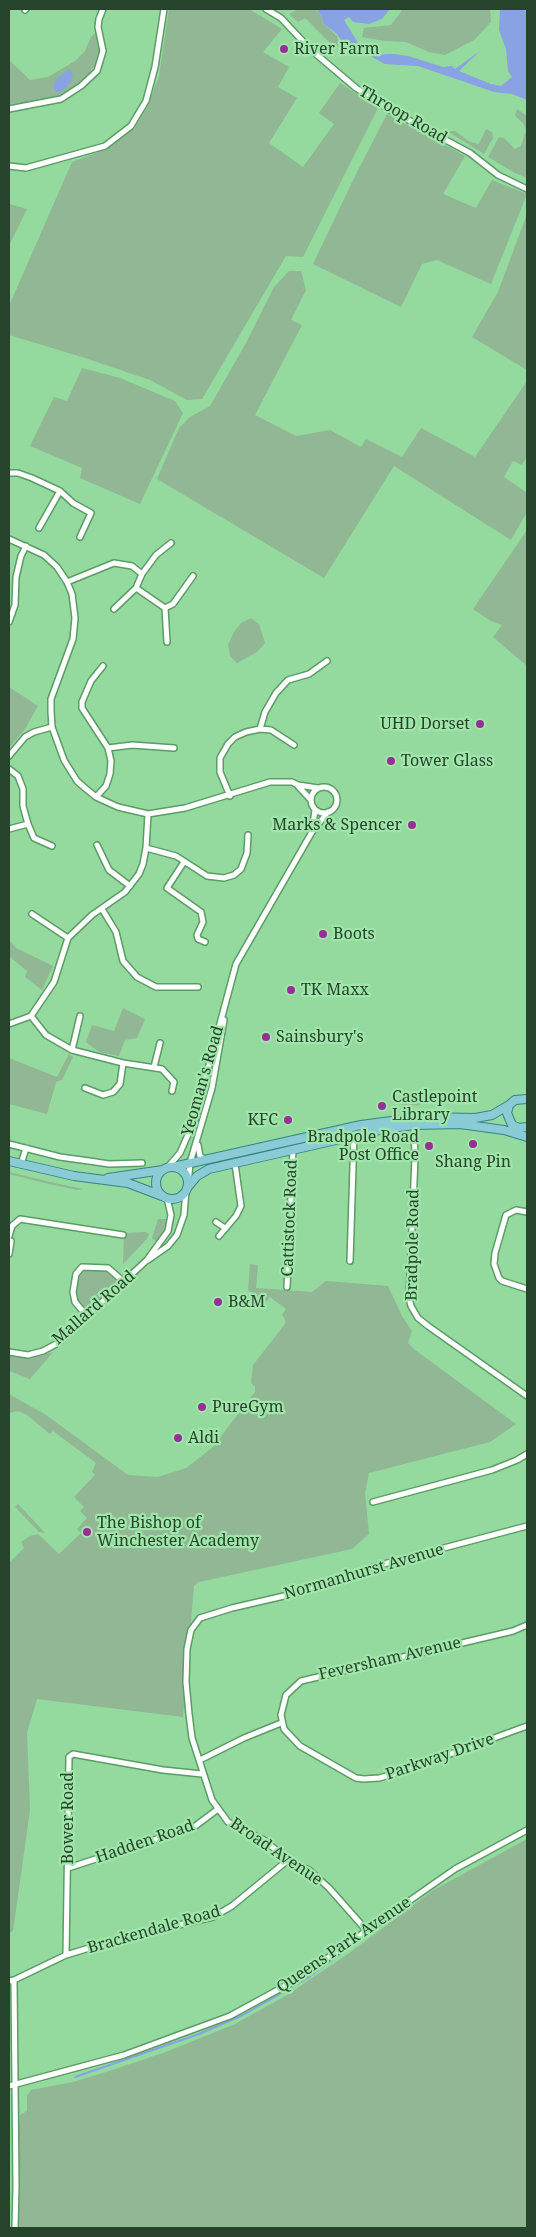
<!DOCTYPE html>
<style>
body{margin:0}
#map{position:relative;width:536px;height:2237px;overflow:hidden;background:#94d99e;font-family:"Noto Serif",serif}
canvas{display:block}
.frame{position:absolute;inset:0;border:10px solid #26432b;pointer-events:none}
</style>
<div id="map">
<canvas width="536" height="2237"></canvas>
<div class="frame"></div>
</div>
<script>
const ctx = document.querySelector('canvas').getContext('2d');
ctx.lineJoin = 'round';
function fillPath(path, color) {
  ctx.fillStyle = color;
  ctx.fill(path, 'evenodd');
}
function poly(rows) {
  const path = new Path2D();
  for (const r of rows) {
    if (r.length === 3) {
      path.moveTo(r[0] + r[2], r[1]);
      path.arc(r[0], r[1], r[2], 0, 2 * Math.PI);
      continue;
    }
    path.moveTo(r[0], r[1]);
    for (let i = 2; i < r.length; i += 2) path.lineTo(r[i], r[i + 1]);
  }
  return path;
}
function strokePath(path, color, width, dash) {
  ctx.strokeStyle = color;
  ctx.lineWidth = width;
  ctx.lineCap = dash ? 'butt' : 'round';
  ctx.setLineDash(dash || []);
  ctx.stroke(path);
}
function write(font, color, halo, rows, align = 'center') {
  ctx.font = font + ' "Noto Serif",serif';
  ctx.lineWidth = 4.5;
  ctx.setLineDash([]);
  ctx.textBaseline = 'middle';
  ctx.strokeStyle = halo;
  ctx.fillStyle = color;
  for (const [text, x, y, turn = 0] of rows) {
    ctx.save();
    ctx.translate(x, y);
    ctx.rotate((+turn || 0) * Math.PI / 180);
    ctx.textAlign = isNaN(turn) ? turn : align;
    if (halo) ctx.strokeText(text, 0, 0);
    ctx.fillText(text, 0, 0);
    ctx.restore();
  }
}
fillPath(poly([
 [169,9,249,9,282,29,263,52,289,67,278,87,297,98,269,143,303,167,334,124,319,113,340,83,378,108,303,257,286,256,202,399,187,400,150,380,85,358,9,335,9,306,72,162,107,149,135,128,147,108,159,76],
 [298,9,315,9,322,17,323,23,337,36,339,44,335,48,305,18,298,22,289,14],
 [403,9,490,9,491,22,474,40,445,55,429,52,406,42,384,41,362,37,364,28,391,25],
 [96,32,100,43,100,54,97,64,91,69,89,75,74,88,47,101,9,104,9,60,30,80,48,77,75,61,85,51,91,37],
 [517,109,527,116,527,178,515,173,488,157,499,137,504,138,515,149,521,146,526,130,523,123,515,116],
 [387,114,465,156,443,194,476,208,492,180,527,194,491,284,437,260,422,264,401,307,313,264,355,176],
 [486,129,492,132,493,138,484,154,447,131,455,131,470,142,479,144],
 [9,204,27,209,9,246],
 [527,214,527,370,472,337,498,292],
 [289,271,301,271,306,290,291,320,302,325,255,415,296,436,330,430,361,447,366,439,402,457,421,428,475,457,527,381,527,456,522,465,513,461,504,477,527,493,527,512,511,540,394,466,324,578,157,479,179,428,190,417,210,406,246,343,274,287],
 [82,368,120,378,175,401,183,413,140,504,80,478,82,468,30,446,54,397,67,401],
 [527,530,527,666,493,637,502,625,491,621,473,609],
 [251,618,259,624,265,643,257,652,237,663,230,656,228,645,234,632,241,623],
 [9,687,38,706,25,729,9,748],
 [9,940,16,948,53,966,42,990,25,977,27,971,9,956],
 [123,1008,145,1019,137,1038,125,1040,119,1056,99,1052,86,1042,92,1025,114,1031],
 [69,1054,73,1057,62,1080,56,1082,47,1114,9,1104,9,1058,57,1077],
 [411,1093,419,1093,420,1105,403,1106,402,1097,411,1096],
 [9,1172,50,1182,83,1189,78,1190,49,1184,9,1174],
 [158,1219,166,1219,166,1227,157,1242,152,1238],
 [146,1232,149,1234,147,1239,123,1264,124,1233],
 [250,1264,258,1265,256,1288,312,1292,326,1281,388,1286,402,1316,412,1331,408,1343,415,1350,516,1424,490,1442,369,1473,365,1493,369,1534,352,1549,199,1582,194,1586,183,1717,37,1699,27,1733,30,1810,13,1931,9,1933,9,1563,24,1548,21,1542,30,1536,38,1534,59,1554,81,1533,77,1529,87,1518,80,1511,84,1507,74,1497,95,1475,92,1472,96,1463,53,1431,50,1434,27,1415,18,1411,9,1413,9,1394,46,1415,128,1475,158,1477,186,1468,212,1448,255,1392,255,1386,251,1383,253,1365,285,1324,285,1319,282,1315,286,1309,270,1297,265,1303,248,1290],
 [86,1269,104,1270,118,1282,87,1310,78,1301,76,1293,80,1274],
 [53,1352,30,1379,9,1371,9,1355,29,1358],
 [18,1504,45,1533,39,1532,15,1507],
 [527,1839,527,2228,18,2228,19,2124,20,2115,27,2111,27,2096,31,2090,73,2082,106,2072,163,2053,235,2024,287,1995,348,1954,432,1891]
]), '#91b795');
fillPath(poly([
 [316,9,390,9,382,19,369,24,353,22,349,17,344,20,363,51,362,55,350,54,337,34,323,23,322,17],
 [500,9,524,9,527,13,527,100,512,94,494,92,418,66,385,64,372,57,372,55,394,54,408,56,443,67,452,66,455,69,480,51,459,71,491,84,501,86,512,77,508,71,506,49,499,30],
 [70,69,73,75,71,81,63,91,56,92,53,87,56,79]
]), '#89a2e4');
strokePath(poly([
 [75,2077,199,2034,243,2015,306,1979,385,1921]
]), '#89a2e4', 2);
const minor = poly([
 [266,9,281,18,310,49,356,88,388,109,470,153,498,175,527,189],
 [25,10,26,9],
 [9,109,61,99,81,86,97,71,103,51,98,27,99,19,103,9],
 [9,166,26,168,105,146,131,126,146,101,155,67,164,9],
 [9,473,18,473,32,478,60,491,73,503,91,513,80,537],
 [39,528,60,491],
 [9,539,44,555,57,567,67,582,72,594,75,618,73,639,51,699,51,711,52,727,64,760,77,781,85,788,96,797,118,807,148,814,185,808,270,782,292,782,298,785,318,788],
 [142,574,156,555,171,543],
 [67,582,114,563,132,566,142,574,136,588,165,608,167,642],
 [165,608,173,604,193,576],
 [114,609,136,588],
 [9,622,15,605,16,577,21,556,26,546],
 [260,729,265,712,276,693,288,680,309,674,327,661],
 [108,748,132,745,174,748],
 [9,756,25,737,34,732,52,727],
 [9,769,18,776,23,789,23,806,28,824,34,838,52,846],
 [298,786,310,799],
 [324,800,13],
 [230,796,220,772,220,758,228,744,235,737,246,732,260,729,271,730,294,745],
 [96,797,106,786,110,774,111,761,108,748,82,708,82,702,91,681,103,666],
 [9,829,28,824],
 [312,831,315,810],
 [97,845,109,870,130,886],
 [146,848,176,856,207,876,224,878,234,875,241,869,247,853,248,835],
 [184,862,167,888,201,912,203,922,197,935,198,939,205,942],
 [102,909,116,932,123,961,137,977,156,987,198,987],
 [32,914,68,938],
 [31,1016,46,1035,72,1050,123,1063,162,1069,174,1082,172,1091],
 [9,1024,31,1016,54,982,68,938,92,915,125,892,139,874,143,864,146,848,148,814],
 [72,1050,80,1016],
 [154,1067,160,1043],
 [85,1088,103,1095,113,1092,120,1084,123,1063],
 [414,1125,415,1158,409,1298,411,1306,418,1318,428,1326,527,1396],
 [9,1144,60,1157,89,1161,109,1164,142,1163],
 [198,1145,200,1156,206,1160],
 [21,1164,26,1148],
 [167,1168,180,1153,194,1121,236,964,312,832,328,812],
 [188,1185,190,1163,212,1088,224,1020],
 [527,1212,516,1210,506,1215,495,1253,494,1264,499,1278,502,1281,527,1289],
 [216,1222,225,1228],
 [9,1236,12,1226,20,1219,123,1235],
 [219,1236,236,1216,241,1206,235,1164],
 [9,1241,11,1241,9,1254],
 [148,1260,168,1246,177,1235,184,1215,186,1190],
 [350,1261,354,1134],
 [287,1287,293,1149],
 [87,1316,75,1302,73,1292,76,1274,82,1267,108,1268,124,1282],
 [9,1352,28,1355,43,1351,58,1343,147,1260,168,1231,171,1215,167,1198],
 [373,1502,492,1470,517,1460,527,1454],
 [527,1625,513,1631,301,1681,286,1695,281,1715,284,1729,300,1746,356,1778,364,1779,379,1778,401,1772,527,1726],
 [200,1760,244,1738,281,1723],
 [68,1868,194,1827,218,1809],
 [367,1931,329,1888,309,1870,288,1860,264,1840,228,1822,212,1800,192,1738,189,1714,186,1682,187,1649,191,1630,200,1618,232,1608,310,1590,376,1566,527,1526],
 [66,1955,69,1757,73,1754,163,1770,202,1774],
 [14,1980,16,2186,15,2228],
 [9,1981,14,1980,66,1955,119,1939,213,1917,232,1906,288,1860],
 [9,2086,124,2055,230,2016,296,1980,455,1869,527,1830]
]);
const primary = poly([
 [527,1099,515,1100,509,1105,507,1113,512,1125,519,1128,527,1127],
 [9,1161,74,1176,128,1183,162,1196],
 [173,1167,361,1125,422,1117,475,1118,492,1115,509,1105],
 [172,1183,16],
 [108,1178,163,1170],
 [187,1188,197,1176,209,1169,384,1129,414,1125,460,1124,504,1130,527,1137]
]);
strokePath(minor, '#5a9d65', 8);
strokePath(primary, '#358587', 10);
strokePath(minor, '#fff', 5);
strokePath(primary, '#8bcbd5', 8);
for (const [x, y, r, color] of [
 [284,49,5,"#963095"],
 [480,724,5,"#963095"],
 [391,761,5,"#963095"],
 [412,825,5,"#963095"],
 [323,934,5,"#963095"],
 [291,990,5,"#963095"],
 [266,1037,5,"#963095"],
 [382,1106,5,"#963095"],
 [288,1120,5,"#963095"],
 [473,1144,5,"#963095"],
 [429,1146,5,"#963095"],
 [218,1302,5,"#963095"],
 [202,1407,5,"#963095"],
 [178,1438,5,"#963095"],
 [87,1532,5,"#963095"]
]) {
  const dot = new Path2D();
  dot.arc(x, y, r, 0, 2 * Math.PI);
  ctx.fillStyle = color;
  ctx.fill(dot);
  strokePath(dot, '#a0e6aa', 2);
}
write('16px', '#26432b', '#a0e6aa', [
 ["River Farm",294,49],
 ["UHD Dorset",470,724,"right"],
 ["Tower Glass",401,761],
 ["Marks & Spencer",402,825,"right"],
 ["Boots",333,934],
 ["TK Maxx",301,990],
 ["Sainsbury's",276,1037],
 ["Castlepoint",392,1097],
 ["Library",392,1115],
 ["KFC",278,1120,"right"],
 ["Bradpole Road",419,1137,"right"],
 ["Post Office",419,1155,"right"],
 ["Shang Pin",473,1162,"center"],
 ["B&M",228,1302],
 ["PureGym",212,1407],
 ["Aldi",188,1438],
 ["The Bishop of",97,1523],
 ["Winchester Academy",97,1541]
], 'left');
write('16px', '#26432b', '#a0e6aa', [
 ["Throop Road",403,115,30],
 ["Yeoman's Road",203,1081,-74],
 ["Cattistock Road",290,1218,-88],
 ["Bradpole Road",413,1245,-89],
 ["Mallard Road",94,1308,-41],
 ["Normanhurst Avenue",364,1572,-16],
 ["Feversham Avenue",390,1659,-13],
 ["Parkway Drive",440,1757,-19],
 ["Bower Road",68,1818,-90],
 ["Hadden Road",145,1842,-19],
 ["Broad Avenue",276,1852,34],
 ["Brackendale Road",154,1930,-16],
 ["Queens Park Avenue",344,1945,-34]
]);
</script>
